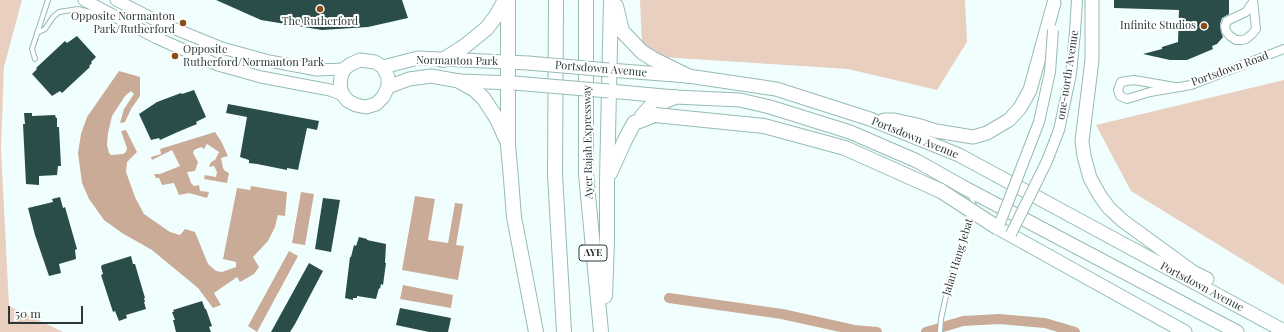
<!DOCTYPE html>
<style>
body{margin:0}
#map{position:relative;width:1284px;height:332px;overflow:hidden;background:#f0fffd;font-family:"Playfair Display",serif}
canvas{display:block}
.scale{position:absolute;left:8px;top:306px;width:75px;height:18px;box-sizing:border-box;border:2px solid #2a3938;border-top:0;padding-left:5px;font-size:12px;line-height:14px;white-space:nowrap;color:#2a3938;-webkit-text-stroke:3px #fff;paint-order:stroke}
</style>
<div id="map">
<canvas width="1284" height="332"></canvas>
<div class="scale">50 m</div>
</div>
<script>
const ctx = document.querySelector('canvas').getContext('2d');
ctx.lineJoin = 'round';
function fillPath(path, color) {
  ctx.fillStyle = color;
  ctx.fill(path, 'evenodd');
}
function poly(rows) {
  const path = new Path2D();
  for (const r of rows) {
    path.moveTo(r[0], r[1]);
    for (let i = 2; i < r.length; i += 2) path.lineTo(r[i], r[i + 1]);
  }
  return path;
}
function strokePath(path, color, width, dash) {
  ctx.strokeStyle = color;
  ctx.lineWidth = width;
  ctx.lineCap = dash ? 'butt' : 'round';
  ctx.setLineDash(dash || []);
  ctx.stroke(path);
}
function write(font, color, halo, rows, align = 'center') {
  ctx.font = font + ' "Playfair Display",serif';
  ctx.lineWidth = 4;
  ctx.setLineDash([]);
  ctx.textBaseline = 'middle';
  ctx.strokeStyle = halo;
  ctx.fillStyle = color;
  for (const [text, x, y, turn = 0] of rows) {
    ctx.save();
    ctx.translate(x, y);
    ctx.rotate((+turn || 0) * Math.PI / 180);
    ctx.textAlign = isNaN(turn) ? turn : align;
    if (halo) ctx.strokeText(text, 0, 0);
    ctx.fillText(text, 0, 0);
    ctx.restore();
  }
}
fillPath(poly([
 [0,0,22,0,4,67,1,149,9,306,63,332,0,332],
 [640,0,965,0,967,42,937,90,848,69,661,57,642,45],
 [1284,80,1284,285,1131,191,1096,125]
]), '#e9cfc0');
fillPath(poly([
 [119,71,140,77,140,96,131,109,125,122,120,123,124,109,134,94,131,91,125,96,112,116,108,133,107,145,109,153,111,155,123,154,126,152,127,148,121,131,126,130,137,152,127,162,126,172,135,197,144,214,170,232,180,235,185,229,195,232,208,264,216,271,222,272,236,267,236,262,223,259,237,188,250,190,251,186,287,192,285,216,278,215,275,227,268,241,253,257,259,267,254,274,240,282,237,277,214,293,221,305,213,308,198,288,152,250,122,233,104,220,89,199,82,183,78,153,81,134,87,117],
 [215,132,221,141,228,156,221,158,223,168,225,171,229,173,227,183,204,179,205,175,216,177,217,172,214,166,209,167,211,162,215,160,219,152,207,144,204,149,201,147,194,150,193,153,198,162,195,171,187,172,191,183,194,186,199,185,200,191,209,192,207,198,189,193,179,195,174,183,162,185,159,178,156,178,154,174,160,174,180,166,172,150,152,160,151,157,161,154,160,149],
 [301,192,314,194,305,245,292,243],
 [415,196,435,199,428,240,448,243,455,203,463,204,456,245,464,246,458,280,402,270],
 [289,251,298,256,257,332,248,326],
 [403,285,453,295,451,308,400,299]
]), '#caab98');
strokePath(poly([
 [669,298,782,314,854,330,877,332],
 [926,332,963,321,999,319,1045,323,1075,332]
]), '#caab98', 10);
fillPath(poly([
 [216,0,402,0,408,18,368,27,322,30,261,20],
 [1114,0,1229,0,1229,14,1222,18,1220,24,1221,32,1223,37,1217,44,1212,46,1213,49,1187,60,1170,60,1143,54,1162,49,1162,47,1178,42,1179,10,1114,8],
 [77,36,96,57,91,62,92,63,89,66,90,67,62,93,60,91,52,96,32,74,37,69,36,68,65,41,67,43],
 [194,90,206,117,196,122,197,124,180,131,160,140,159,138,151,140,139,114,157,102,181,93,182,94],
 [228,104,319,121,317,130,307,128,298,170,287,168,287,170,257,164,249,163,249,160,240,157,247,117,226,113],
 [24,113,32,113,32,116,55,115,56,118,57,118,57,127,59,127,61,166,58,166,57,175,39,176,39,185,26,184,23,124,25,124],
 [60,197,63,208,65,207,77,249,75,250,76,259,59,264,61,273,49,276,35,235,28,208,53,202,52,199],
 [323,198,340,200,331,252,315,249],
 [359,237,367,239,367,240,386,244,385,263,386,263,383,285,381,284,380,289,379,288,376,299,357,296,357,298,353,298,353,300,345,298,350,257,351,257,354,245,356,246],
 [131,256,133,264,135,264,145,298,144,298,145,302,144,302,146,309,126,315,127,318,119,321,115,311,113,312,101,275,103,274,101,267,102,265],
 [309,263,323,271,295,324,290,332,271,332],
 [202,301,205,309,206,309,212,326,209,327,211,332,176,332,173,320,175,320,172,312,174,312,173,310],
 [400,308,451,318,448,332,429,332,396,325]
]), '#2b4d4a');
const service = poly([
 [37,33,45,29,53,17,59,12,78,9,106,16],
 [35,59,32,49,48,0],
 [940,332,941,319,949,282,974,206,971,196]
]);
const minor = poly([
 [1253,2,1246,12,1227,21,1225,26,1226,31,1230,36,1236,40,1242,40,1246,39,1252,34,1256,29,1253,0],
 [1175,87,1134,80,1127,81,1121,82,1118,90,1120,96,1127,99,1150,92,1191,85,1284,49]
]);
const tertiary = poly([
 [1075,32,1077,0]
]);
const secondary = poly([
 [84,0,157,38,218,65,261,77,330,90,343,95],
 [116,0,163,24,222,48,269,61,317,70,344,69]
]);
const trunk = poly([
 [1092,0,1092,60,1082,141,1084,156,1090,178,1100,196,1109,208,1123,221,1193,272,1207,279],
 [360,60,375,62,383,67,388,77,388,87,383,97,376,104,366,107,356,105,348,101,343,95,340,87,341,77,344,69,351,64,360,60],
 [383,67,418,58,528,63],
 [609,70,688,76,776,89,870,119,959,155,1284,331],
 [388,87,409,79,431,76,459,81,514,83],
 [609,91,675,97,740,100,770,107,850,132,917,161,963,187,1237,332],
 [884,120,894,120,917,125,936,131,973,137,987,133,1009,120,1020,108,1030,90,1054,3],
 [998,228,1185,332]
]);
const motorway = poly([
 [508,0,508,145,511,179,514,217,536,332],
 [556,0,555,174,564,332],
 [586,0,586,174,601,332],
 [616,6,622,31,642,52,653,59,688,76],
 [443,60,465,46,487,28,496,16,505,0],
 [459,81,475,90,484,99,497,119,506,139],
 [642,116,650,107,675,97],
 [610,173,625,140,634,123,655,115],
 [605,296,607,241,607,180,611,0]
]);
strokePath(service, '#96bbb7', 6);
strokePath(minor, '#96bbb7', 10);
strokePath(tertiary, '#96bbb7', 12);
strokePath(secondary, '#96bbb7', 13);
strokePath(trunk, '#96bbb7', 15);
strokePath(motorway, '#96bbb7', 16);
strokePath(service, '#fff', 4);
strokePath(minor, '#fff', 8);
strokePath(tertiary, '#fff', 10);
strokePath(secondary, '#fff', 11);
strokePath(trunk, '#fff', 13);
strokePath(motorway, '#fff', 14);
const tertiaryBridge = poly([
 [998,228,1039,122,1050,72,1053,30],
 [1011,234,1047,161,1059,130,1071,74,1075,32]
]);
const trunkBridge = poly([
 [528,63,609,70],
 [514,83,609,91]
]);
const motorwayBridge = poly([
 [655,115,764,126,845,148,941,191,998,228]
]);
strokePath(tertiaryBridge, '#96bbb7', 12, []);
strokePath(trunkBridge, '#96bbb7', 15, []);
strokePath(motorwayBridge, '#96bbb7', 16, []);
strokePath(tertiaryBridge, '#fff', 10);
strokePath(trunkBridge, '#fff', 13);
strokePath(motorwayBridge, '#fff', 14);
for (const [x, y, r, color] of [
 [320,9,4,"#8c4a18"],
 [183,23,4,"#8c4a18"],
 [1204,26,4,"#8c4a18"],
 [175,56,4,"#8c4a18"]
]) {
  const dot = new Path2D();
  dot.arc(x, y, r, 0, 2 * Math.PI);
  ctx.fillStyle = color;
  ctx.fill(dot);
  strokePath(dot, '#fff', 1.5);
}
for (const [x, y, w] of [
 [593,253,28]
]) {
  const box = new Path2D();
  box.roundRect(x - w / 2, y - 8, w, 16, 3);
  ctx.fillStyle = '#fff';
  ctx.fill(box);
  strokePath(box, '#2a3938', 1);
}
write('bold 10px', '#2a3938', null, [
 ["AYE",593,253]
]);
write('11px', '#2a3938', '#fff', [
 ["Opposite Normanton",175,17],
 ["Park/Rutherford",175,30],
 ["The Rutherford",320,22,"center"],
 ["Infinite Studios",1196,26],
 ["Opposite",183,50,"left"],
 ["Rutherford/Normanton Park",183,63,"left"]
], 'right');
write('11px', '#2a3938', '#fff', [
 ["Normanton Park",457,61,1],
 ["Portsdown Avenue",601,69,5],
 ["Portsdown Road",1230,69,-20],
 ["one-north Avenue",1068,75,-81],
 ["Portsdown Avenue",915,138,22],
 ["Ayer Rajah Expressway",588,142,-91],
 ["Jalan Hang Jebat",958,257,-73],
 ["Portsdown Avenue",1202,287,28]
]);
</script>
